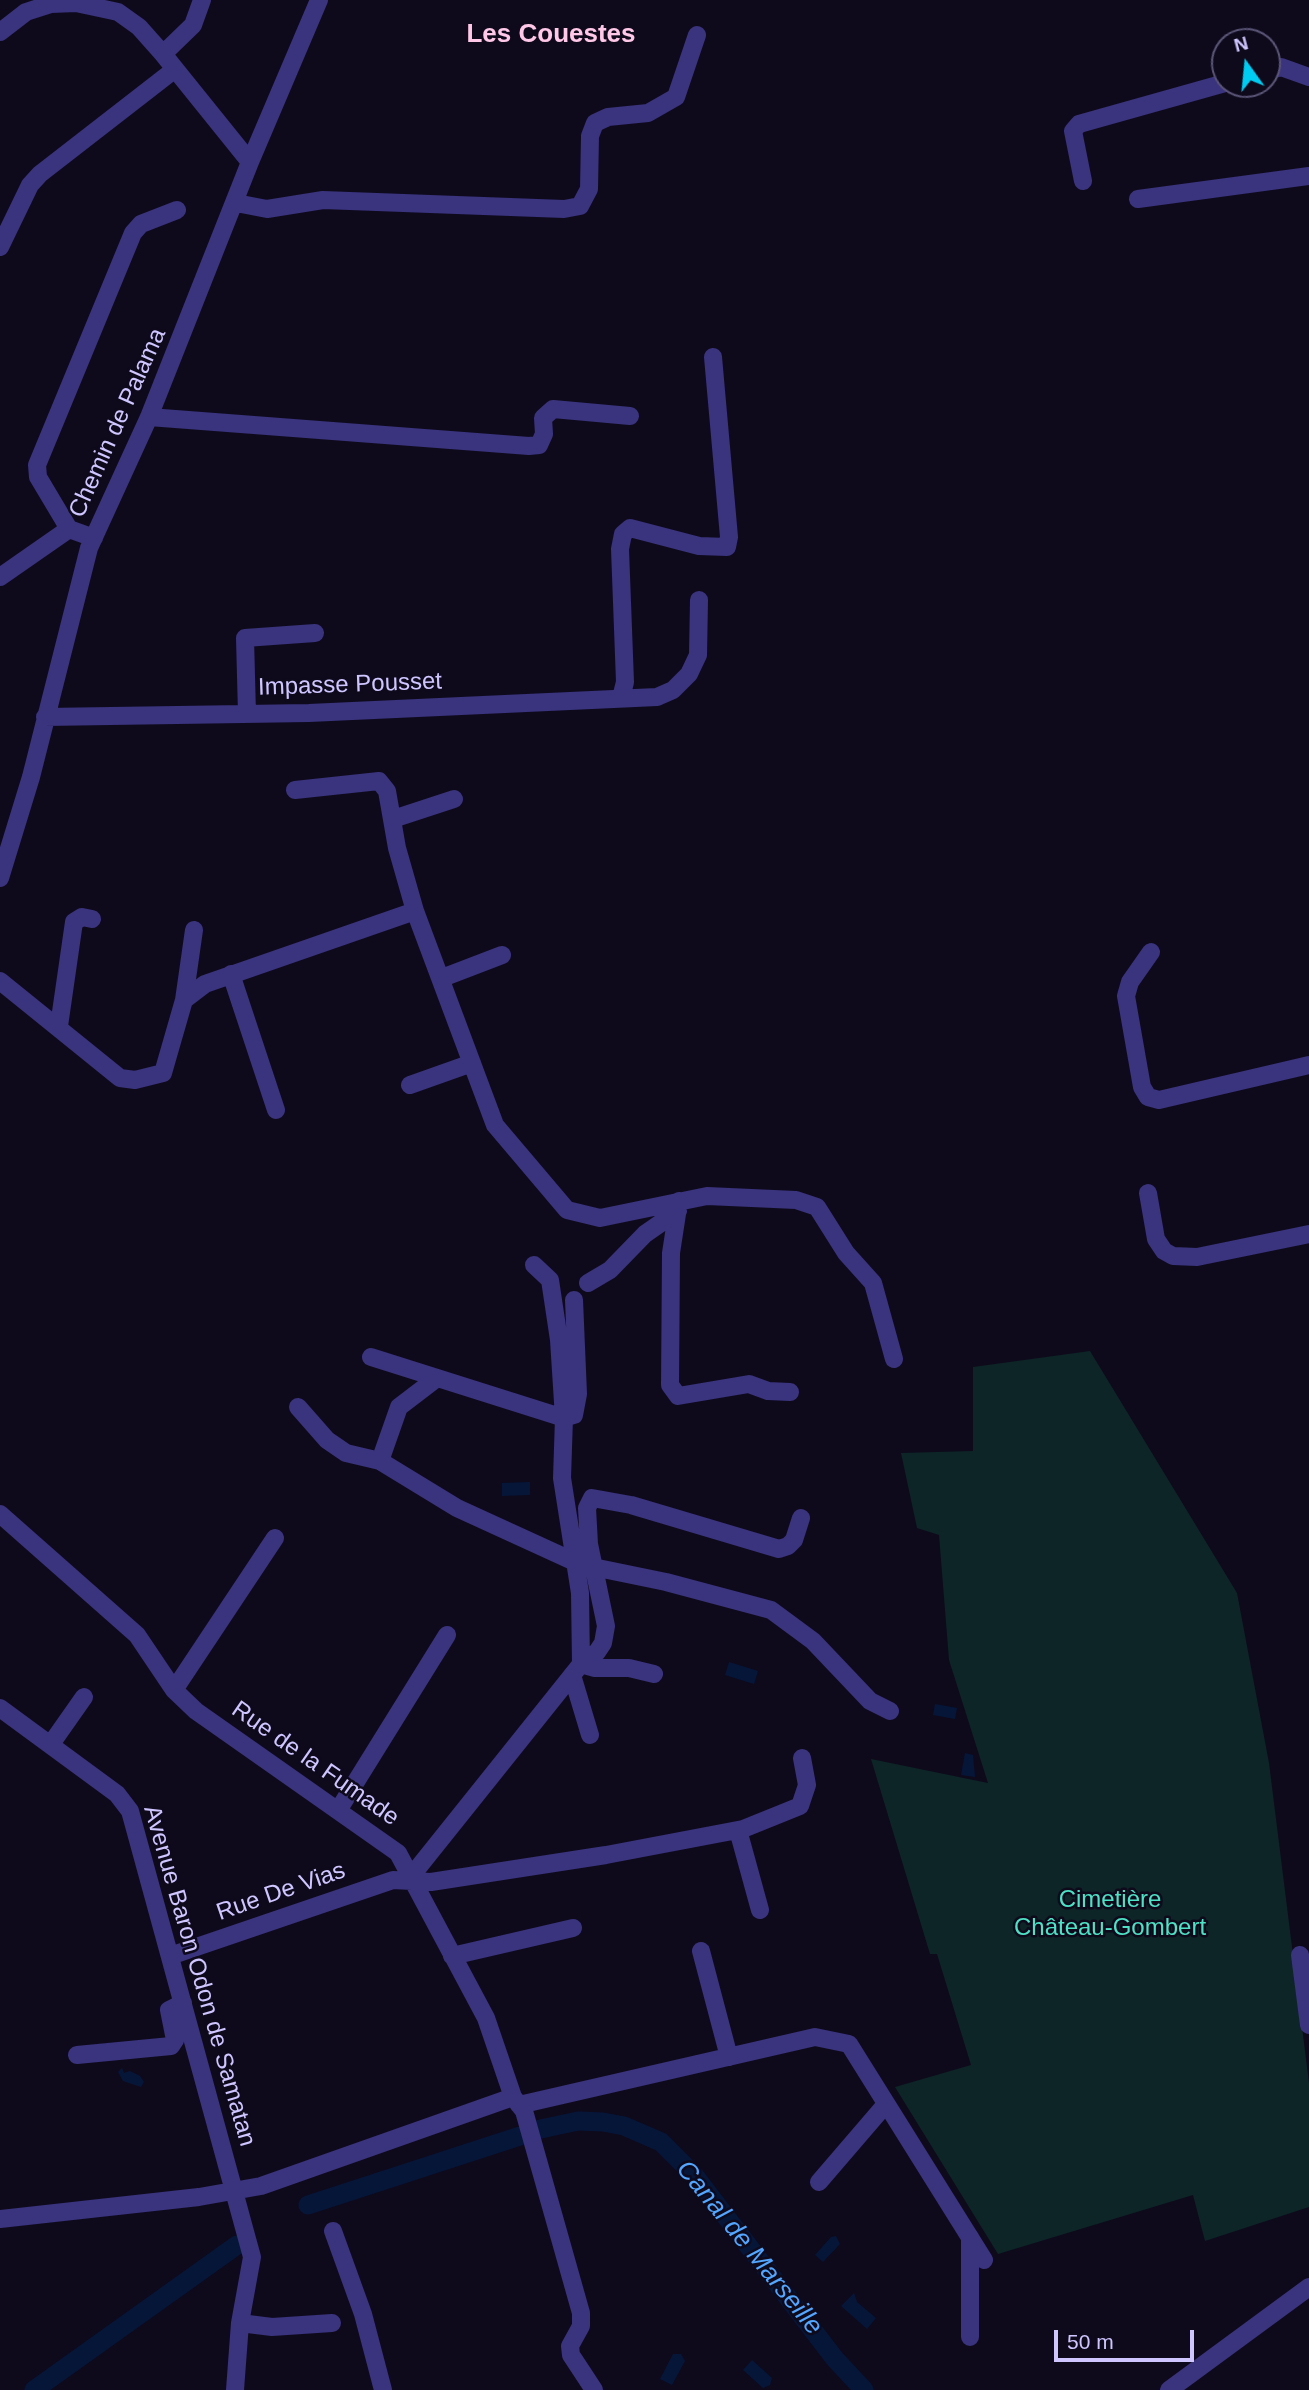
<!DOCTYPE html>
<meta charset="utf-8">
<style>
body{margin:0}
#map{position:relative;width:1309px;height:2390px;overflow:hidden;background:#0e0a1c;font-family:Helvetica,sans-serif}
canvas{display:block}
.north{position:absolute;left:1211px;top:28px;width:70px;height:70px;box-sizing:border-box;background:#0e0a1c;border:2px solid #5b5577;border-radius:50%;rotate:345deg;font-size:19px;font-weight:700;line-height:28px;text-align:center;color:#cfc5ff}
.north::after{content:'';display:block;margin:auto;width:24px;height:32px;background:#00cbf0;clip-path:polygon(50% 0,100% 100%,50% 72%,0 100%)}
.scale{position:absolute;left:1054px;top:2330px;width:140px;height:32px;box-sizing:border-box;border:4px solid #cfc5ff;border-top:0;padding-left:9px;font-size:21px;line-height:24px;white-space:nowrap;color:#cfc5ff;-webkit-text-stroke:5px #0e0a1c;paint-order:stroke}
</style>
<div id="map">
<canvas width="1309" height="2390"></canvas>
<div class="north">N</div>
<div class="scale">50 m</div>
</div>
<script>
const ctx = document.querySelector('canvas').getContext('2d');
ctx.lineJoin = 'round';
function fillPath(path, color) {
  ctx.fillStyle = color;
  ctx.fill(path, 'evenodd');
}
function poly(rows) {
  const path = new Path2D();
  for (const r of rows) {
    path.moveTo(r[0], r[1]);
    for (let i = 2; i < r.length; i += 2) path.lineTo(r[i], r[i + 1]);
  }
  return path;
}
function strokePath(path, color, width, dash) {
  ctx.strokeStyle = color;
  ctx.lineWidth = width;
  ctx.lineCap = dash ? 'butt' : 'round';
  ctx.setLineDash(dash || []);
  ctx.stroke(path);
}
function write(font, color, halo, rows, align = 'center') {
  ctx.font = font + ' Helvetica,sans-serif';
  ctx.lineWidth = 5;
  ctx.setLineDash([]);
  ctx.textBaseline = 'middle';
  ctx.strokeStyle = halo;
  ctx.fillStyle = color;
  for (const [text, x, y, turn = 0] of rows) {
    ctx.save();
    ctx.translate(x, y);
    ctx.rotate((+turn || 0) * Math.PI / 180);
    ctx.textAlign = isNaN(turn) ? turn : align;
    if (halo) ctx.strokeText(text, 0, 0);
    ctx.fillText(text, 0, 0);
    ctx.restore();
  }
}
fillPath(poly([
 [1090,1351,1237,1593,1269,1763,1309,2083,1309,2207,1205,2241,1193,2195,998,2254,895,2087,971,2065,937,1954,930,1954,871,1759,988,1783,949,1660,939,1535,917,1528,901,1453,973,1451,973,1367]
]), '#0d2526');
fillPath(poly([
 [530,1482,530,1495,502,1496,502,1483],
 [729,1662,758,1671,754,1684,725,1675],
 [935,1704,957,1708,955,1719,933,1715],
 [965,1753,973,1755,975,1777,961,1775],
 [122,2068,124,2073,130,2071,140,2076,144,2082,141,2087,123,2081,118,2072],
 [836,2236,840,2244,823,2262,815,2255,831,2237],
 [854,2293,857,2302,876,2318,867,2329,841,2306],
 [673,2354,681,2354,685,2361,672,2385,660,2379],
 [752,2360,772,2378,770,2385,763,2388,743,2370]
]), '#061639');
strokePath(poly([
 [536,2130,578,2121,603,2122,624,2126,661,2142,694,2175,835,2359,864,2390],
 [308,2205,520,2136],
 [34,2390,237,2245]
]), '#061639', 19);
strokePath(poly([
 [0,32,26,12,51,4,76,3,118,12,139,27,163,54,250,162],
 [163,54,193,25,202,0],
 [1267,71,1281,67,1309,77],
 [1083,181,1073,131,1079,124,1225,83],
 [1138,199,1309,176],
 [236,203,267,209,323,200,564,209,580,206,589,189,590,136,595,123,608,117,648,113,676,97,697,35],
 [0,247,30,185,40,174,174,70],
 [149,417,529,446,539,445,544,434,543,418,553,409,630,416],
 [69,529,38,477,37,465,133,233,141,224,177,210],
 [0,577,69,529,94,538],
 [621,698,625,682,620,549,623,534,630,528,699,546,727,547,729,537,713,357],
 [247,714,245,638,315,633],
 [45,717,309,713,657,697,673,690,689,674,698,655,699,600],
 [295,790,379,781,387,791,397,848,415,911],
 [393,819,454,799],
 [0,878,31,777,89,548,149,417,250,162,319,0],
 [1151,952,1130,982,1126,996,1142,1087,1148,1097,1159,1100,1309,1065],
 [231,974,276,1110],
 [442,978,502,955],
 [0,981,120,1078,135,1080,163,1073,184,1000,205,984,415,911,495,1125,567,1210,600,1218,707,1196,796,1200,817,1207,846,1253,873,1283,894,1359],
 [184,1000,194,930],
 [59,1026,74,922,82,917,92,919],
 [410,1085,472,1063],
 [1148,1193,1156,1239,1164,1251,1173,1256,1197,1257,1309,1234],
 [679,1201,671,1253,670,1385,678,1396,749,1384,768,1391,790,1392],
 [534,1265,550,1280,559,1340,564,1418,574,1415,578,1394,574,1300],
 [588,1283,610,1270,645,1234,678,1211],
 [371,1357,564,1418,562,1478,580,1593,581,1664],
 [437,1378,399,1407,380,1461,457,1508,575,1562],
 [298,1407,327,1440,346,1453,380,1461],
 [0,1514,137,1635,174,1690,196,1711,398,1853,486,2018,513,2097,524,2111,581,2313,581,2326,570,2346,571,2355,594,2390],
 [593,1567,666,1582,771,1610,813,1641,870,1701,890,1711],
 [581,1664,595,1668,629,1668,654,1674],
 [572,1675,590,1735],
 [174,1690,275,1538],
 [0,1708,117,1794,130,1811,252,2257,240,2323,235,2390],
 [51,1744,84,1697],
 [339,1809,447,1635],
 [738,1830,760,1910],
 [409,1879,581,1664,597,1652,603,1643,606,1626,589,1544,587,1508,592,1498,631,1505,779,1549,788,1546,794,1540,801,1518],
 [701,1951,729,2057],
 [1300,1955,1309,2025],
 [170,1956,393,1880,431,1882,606,1855,743,1829,800,1806,807,1785,802,1758],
 [452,1956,573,1928],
 [77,2055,171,2046,175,2040,169,2010,183,2003],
 [519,2105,815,2037,849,2044,984,2260],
 [819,2182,886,2104],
 [0,2219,199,2197,261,2186,513,2097],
 [333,2231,363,2314,383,2390],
 [970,2237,970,2337],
 [240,2323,272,2327,332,2323],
 [1169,2390,1309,2287]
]), '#3a337d', 18);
write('24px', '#cfc5ff', '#0e0a1c', [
 ["Chemin de Palama",118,423,-66],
 ["Impasse Pousset",350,685,-2],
 ["Rue de la Fumade",315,1764,35],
 ["Rue De Vias",281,1892,-19],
 ["Avenue Baron Odon de Samatan",199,1976,74]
]);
write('24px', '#4de2c5', '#0e0a1c', [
 ["Cimetière",1110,1900],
 ["Château-Gombert",1110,1928]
]);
write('bold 26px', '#ffc7e8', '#0e0a1c', [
 ["Les Couestes",551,35]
]);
write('italic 26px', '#53a6ff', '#0e0a1c', [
 ["Canal de Marseille",749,2248,51]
]);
</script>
